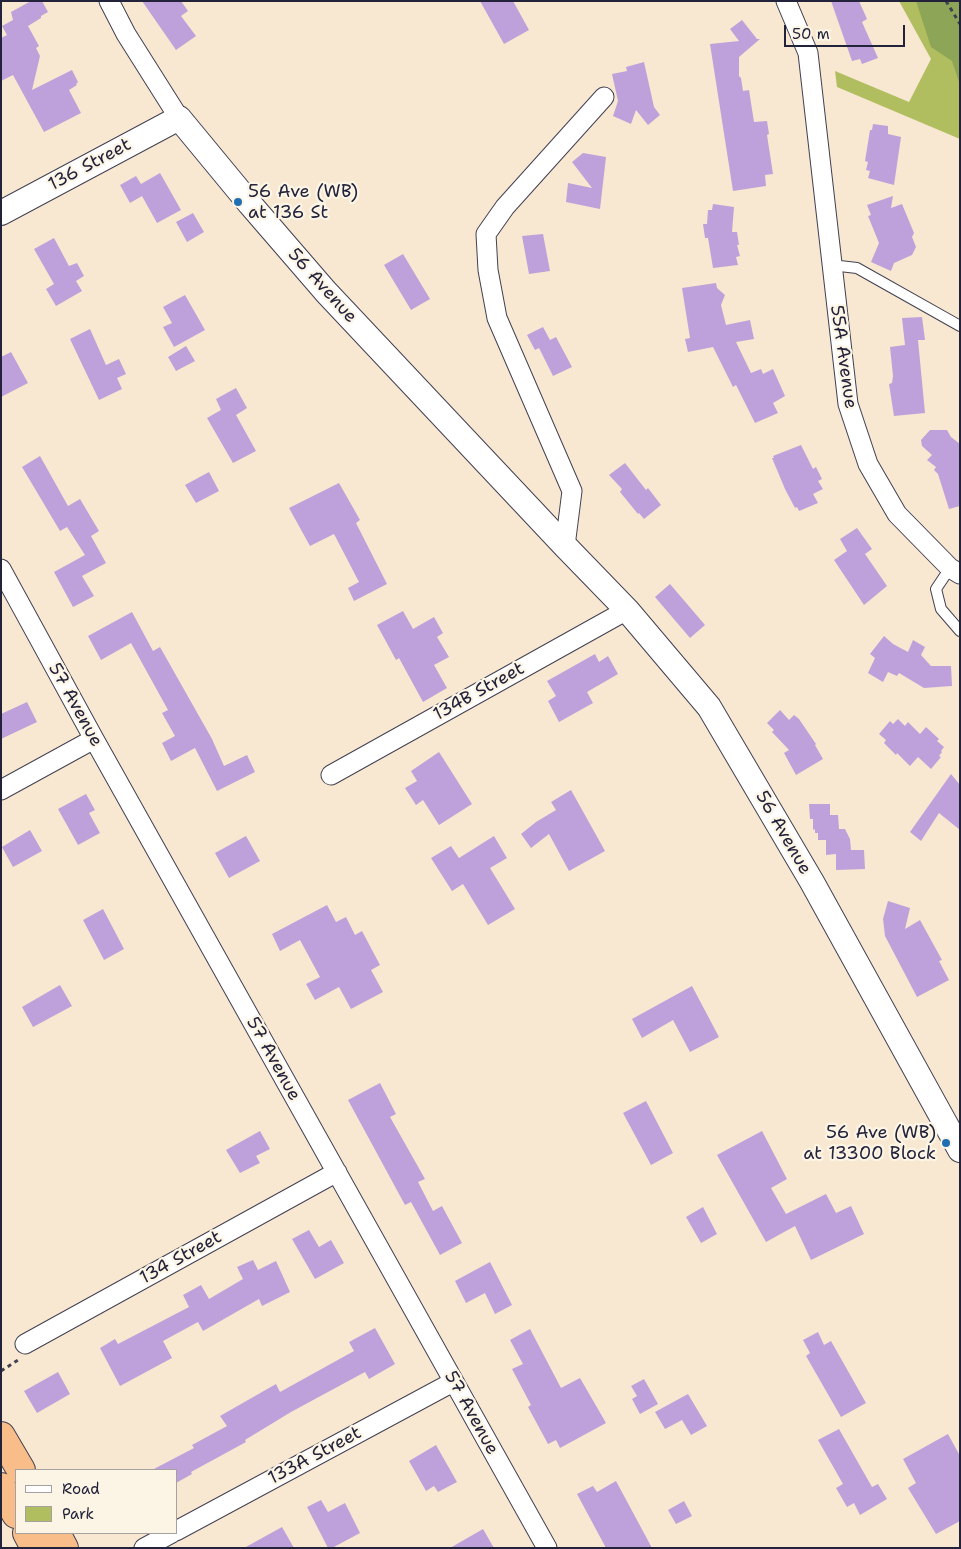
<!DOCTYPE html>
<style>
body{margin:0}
#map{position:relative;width:961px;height:1549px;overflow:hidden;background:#f8e8d1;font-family:"Shantell Sans",sans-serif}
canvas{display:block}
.frame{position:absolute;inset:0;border:2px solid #22223b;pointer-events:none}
.legend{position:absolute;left:15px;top:1469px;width:162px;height:65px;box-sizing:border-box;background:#fcf5e5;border:1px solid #a5a1a1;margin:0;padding:6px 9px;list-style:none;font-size:15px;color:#22223b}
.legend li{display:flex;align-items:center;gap:10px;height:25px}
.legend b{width:25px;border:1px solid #a5a1a1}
.scale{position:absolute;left:784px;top:25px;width:121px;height:22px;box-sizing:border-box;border:2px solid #22223b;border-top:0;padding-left:6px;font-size:15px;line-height:18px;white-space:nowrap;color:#22223b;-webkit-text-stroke:4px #fcf5e5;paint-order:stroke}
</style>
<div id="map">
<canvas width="961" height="1549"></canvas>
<div class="frame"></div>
<ul class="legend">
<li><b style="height:6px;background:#fff"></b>Road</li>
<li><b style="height:14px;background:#b1be60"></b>Park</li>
</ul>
<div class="scale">50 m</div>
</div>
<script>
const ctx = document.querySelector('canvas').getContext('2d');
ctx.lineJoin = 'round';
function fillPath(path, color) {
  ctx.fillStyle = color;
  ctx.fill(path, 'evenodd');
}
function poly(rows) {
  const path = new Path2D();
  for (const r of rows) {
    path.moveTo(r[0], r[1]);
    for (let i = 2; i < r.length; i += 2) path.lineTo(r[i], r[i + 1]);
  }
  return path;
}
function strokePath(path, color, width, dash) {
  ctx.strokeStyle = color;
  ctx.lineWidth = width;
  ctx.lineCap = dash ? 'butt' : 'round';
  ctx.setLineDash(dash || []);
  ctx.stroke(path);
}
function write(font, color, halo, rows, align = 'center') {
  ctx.font = font + ' "Shantell Sans",sans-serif';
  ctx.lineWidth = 4.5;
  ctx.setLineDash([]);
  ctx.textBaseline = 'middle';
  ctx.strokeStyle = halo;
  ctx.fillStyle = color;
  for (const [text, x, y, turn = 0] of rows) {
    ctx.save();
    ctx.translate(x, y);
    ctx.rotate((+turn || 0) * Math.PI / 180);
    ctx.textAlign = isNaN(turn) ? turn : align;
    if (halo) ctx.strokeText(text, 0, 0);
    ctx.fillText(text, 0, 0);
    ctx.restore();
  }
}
fillPath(poly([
 [899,1,960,1,960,139,837,87,835,71,909,102,931,59]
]), '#b1be60');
fillPath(poly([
 [916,1,960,1,960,85,952,61,931,47]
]), '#8ca556');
fillPath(poly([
 [31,1,42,1,48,12,41,16,41,18,28,26,39,46,36,48,40,56,32,90,72,70,78,82,76,84,77,85,69,90,81,113,44,132,13,75,1,81,1,38,7,35,2,26,13,20,11,12],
 [142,1,181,1,188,11,181,16,196,36,176,50],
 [480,1,513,1,529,30,504,44],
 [831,1,859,1,867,19,862,22,878,58,862,64,860,59,852,61],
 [742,20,757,39,760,39,739,57,739,76,741,78,743,91,749,90,754,122,767,121,769,134,767,135,773,174,765,175,766,186,733,191,710,44,739,41,730,29],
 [644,62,654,107,660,115,648,125,636,110,631,124,613,116,618,101,612,74,627,71,626,67],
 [873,124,888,126,888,134,901,137,894,185,868,178,870,171,866,170,868,162,865,161,870,130,872,130],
 [583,153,606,157,600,209,566,202,568,183,592,188,572,162],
 [160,173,181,210,157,223,142,196,130,203,120,185,136,176,141,184],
 [893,196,891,208,902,204,914,233,912,237,916,247,912,255,894,263,891,271,871,262,879,243,868,216,871,215,867,205],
 [713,204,734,207,732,232,737,232,739,245,737,245,740,256,736,257,738,265,713,268,708,238,705,238,703,224,707,224,708,210,712,210],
 [193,213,204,232,187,242,176,222],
 [543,234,550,271,529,274,522,236],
 [54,238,69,266,77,263,84,276,76,281,82,291,56,306,46,289,54,284,34,249],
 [403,254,430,299,411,310,384,265],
 [716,283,717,288,725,295,721,305,726,325,750,320,754,339,736,342,751,373,761,369,763,374,773,369,785,396,773,403,778,413,755,423,736,385,733,387,713,347,688,352,685,339,690,338,682,288],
 [185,295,205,330,174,347,163,327,172,323,163,307],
 [922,317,925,340,918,340,925,413,894,416,889,384,892,383,893,376,890,347,905,345,902,318],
 [543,327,550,340,556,337,572,367,553,376,539,348,535,350,527,335],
 [90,329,106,365,119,359,126,374,117,378,122,389,99,400,70,339],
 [186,346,195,361,176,371,168,357],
 [11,352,28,383,1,397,1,357],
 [236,388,247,408,236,415,256,451,233,463,207,418,221,410,216,399],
 [930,430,947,430,951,437,960,444,960,506,949,509,938,474,934,470,936,467,927,460,932,455,922,446,921,440],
 [801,445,813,469,816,467,822,479,818,481,823,489,813,494,818,503,799,511,797,507,795,508,785,489,772,458,774,458,773,456],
 [40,456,68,506,80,499,99,531,91,536,106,563,82,576,94,596,73,607,54,572,85,555,67,527,60,531,22,467],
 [625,463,646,490,648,488,661,505,644,519,639,513,638,514,620,492,622,489,609,475],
 [209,472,219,491,196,503,185,485],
 [339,483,360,520,356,523,387,584,354,601,348,588,359,582,334,534,310,546,289,508],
 [857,528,872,549,865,554,887,586,864,605,834,560,847,551,840,539],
 [670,584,705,625,690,638,655,597],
 [403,611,413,629,434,617,443,633,437,637,449,657,434,665,447,688,423,702,399,658,396,660,377,625],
 [132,612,153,651,160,647,212,739,224,766,247,755,255,772,217,791,195,748,171,761,162,743,175,736,162,713,168,710,131,643,101,660,88,636],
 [884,636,893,644,908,652,913,640,925,647,921,655,931,666,951,666,952,686,924,688,899,673,897,676,888,672,883,682,868,673,875,658,870,654],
 [595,654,599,662,608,656,618,674,587,692,593,703,559,722,548,701,556,696,547,681],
 [27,702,37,722,1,739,1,714],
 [780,710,789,720,794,715,799,719,816,744,815,745,823,759,796,775,784,753,789,750,772,732,774,730,767,723],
 [898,719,905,726,908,722,920,734,926,727,939,739,937,741,944,747,941,751,942,752,939,756,941,757,931,769,918,757,910,766,897,753,896,755,884,743,886,740,879,734,890,721,893,724],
 [439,752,472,804,439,825,423,800,416,805,405,788,417,781,411,771],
 [951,774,960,785,960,830,939,813,921,841,910,832],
 [571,790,605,851,569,871,549,834,531,848,521,834,536,822,556,810,551,802],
 [86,794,95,810,89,813,100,833,78,845,58,809],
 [809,804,830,804,830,815,838,815,839,829,845,829,850,839,851,850,864,850,865,869,836,870,836,854,826,855,826,840,818,840,818,833,815,833,815,829,813,830,813,819,810,819],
 [30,830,42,851,13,867,2,847],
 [246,836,260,861,229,878,215,853],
 [494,836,507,858,490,868,515,909,488,925,463,884,452,891,431,858,451,846,459,858],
 [888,901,910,908,905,929,920,920,942,960,939,961,949,980,917,997,885,936,883,919],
 [327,905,336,922,346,917,355,935,362,931,380,965,371,970,383,992,351,1009,339,987,315,1000,306,984,320,977,300,940,280,951,272,934],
 [103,909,124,949,104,960,83,920],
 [60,985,72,1006,33,1027,22,1007],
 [692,986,719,1037,690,1052,673,1020,642,1038,632,1019],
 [380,1083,396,1114,390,1117,425,1179,418,1182,433,1211,442,1206,462,1243,440,1255,411,1202,405,1205,348,1100],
 [646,1101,673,1153,651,1165,623,1113],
 [260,1131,270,1149,256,1156,260,1163,240,1173,226,1150],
 [762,1131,787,1179,771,1188,786,1214,826,1194,836,1213,851,1206,864,1234,811,1260,795,1226,766,1242,717,1155],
 [703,1207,717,1234,701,1243,686,1217],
 [309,1230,319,1247,331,1240,344,1263,315,1279,292,1239],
 [253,1260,258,1270,276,1261,290,1292,262,1306,259,1299,203,1331,198,1322,163,1341,172,1358,120,1386,100,1348,115,1339,118,1344,189,1307,183,1295,201,1285,209,1299,243,1279,237,1267],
 [490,1262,512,1305,495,1314,485,1293,466,1303,455,1281],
 [375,1328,395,1364,369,1379,365,1372,291,1412,245,1440,246,1442,191,1472,192,1474,176,1483,176,1470,152,1470,194,1448,192,1445,227,1426,220,1416,276,1384,280,1392,354,1351,349,1342],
 [530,1329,561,1388,580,1378,606,1423,560,1448,556,1440,548,1444,528,1407,531,1405,512,1369,523,1364,510,1340],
 [818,1332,824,1345,831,1341,866,1403,841,1417,806,1356,810,1353,803,1340],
 [58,1372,70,1394,37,1413,24,1391],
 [644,1379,658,1404,640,1414,632,1399,637,1396,631,1386],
 [688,1394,707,1426,691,1435,682,1420,665,1429,655,1412],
 [839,1429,872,1487,878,1484,887,1499,860,1515,854,1503,847,1507,836,1488,843,1484,818,1440],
 [948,1434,960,1456,960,1521,936,1534,908,1488,916,1483,903,1459],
 [436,1445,457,1482,438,1492,434,1486,426,1491,409,1461],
 [616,1481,652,1548,606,1548,577,1494,593,1486,597,1492],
 [321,1500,328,1512,345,1503,360,1533,332,1548,328,1548,307,1507],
 [684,1501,692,1516,676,1524,668,1510],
 [282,1527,294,1548,244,1548],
 [483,1529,494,1548,450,1548]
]), '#bea1da');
const service = poly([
 [831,265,857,268,960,326],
 [950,568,936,589,941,609,960,631]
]);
const minor = poly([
 [109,1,126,34,179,118],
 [786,1,808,53,848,404,868,464,897,514,950,568,960,574],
 [565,546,572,491,497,318,488,270,486,234,505,207,604,97],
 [1,569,94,739,547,1548],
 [331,775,627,610],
 [1,790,94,739],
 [25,1344,337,1172],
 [176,1531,453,1382],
 [144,1548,172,1533]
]);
const tertiary = poly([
 [1,213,179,118,250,204,326,292,565,546,627,610,709,707,812,882,960,1150]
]);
const trunk = poly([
 [1,1436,21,1470],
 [1,1487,16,1514],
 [27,1533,35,1548],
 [56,1533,64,1548]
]);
strokePath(service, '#424052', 12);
strokePath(minor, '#424052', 21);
strokePath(tertiary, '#424052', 26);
strokePath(trunk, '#424052', 30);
strokePath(poly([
 [946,1,960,24],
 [1,1371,18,1360]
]), '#424052', 3, [4, 4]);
strokePath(service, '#fff', 10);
strokePath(minor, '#fff', 19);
strokePath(tertiary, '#fff', 24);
strokePath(trunk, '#f8bd88', 28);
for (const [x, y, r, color] of [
 [238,202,5,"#1f6fb2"],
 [946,1143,5,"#1f6fb2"]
]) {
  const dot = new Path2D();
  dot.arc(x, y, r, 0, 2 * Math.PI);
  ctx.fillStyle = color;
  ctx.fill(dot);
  strokePath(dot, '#fcf5e5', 2);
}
write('18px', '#22223b', '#fcf5e5', [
 ["136 Street",90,165,-28],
 ["56 Avenue",322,286,48],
 ["55A Avenue",843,357,82],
 ["134B Street",479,692,-29],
 ["57 Avenue",75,705,61],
 ["56 Avenue",783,833,60],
 ["57 Avenue",273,1059,61],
 ["134 Street",181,1258,-29],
 ["57 Avenue",471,1413,61],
 ["133A Street",315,1456,-28]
]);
write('18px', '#22223b', '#fcf5e5', [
 ["56 Ave (WB)",248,192],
 ["at 136 St",248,213],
 ["56 Ave (WB)",936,1133,"right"],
 ["at 13300 Block",936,1154,"right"]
], 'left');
</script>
